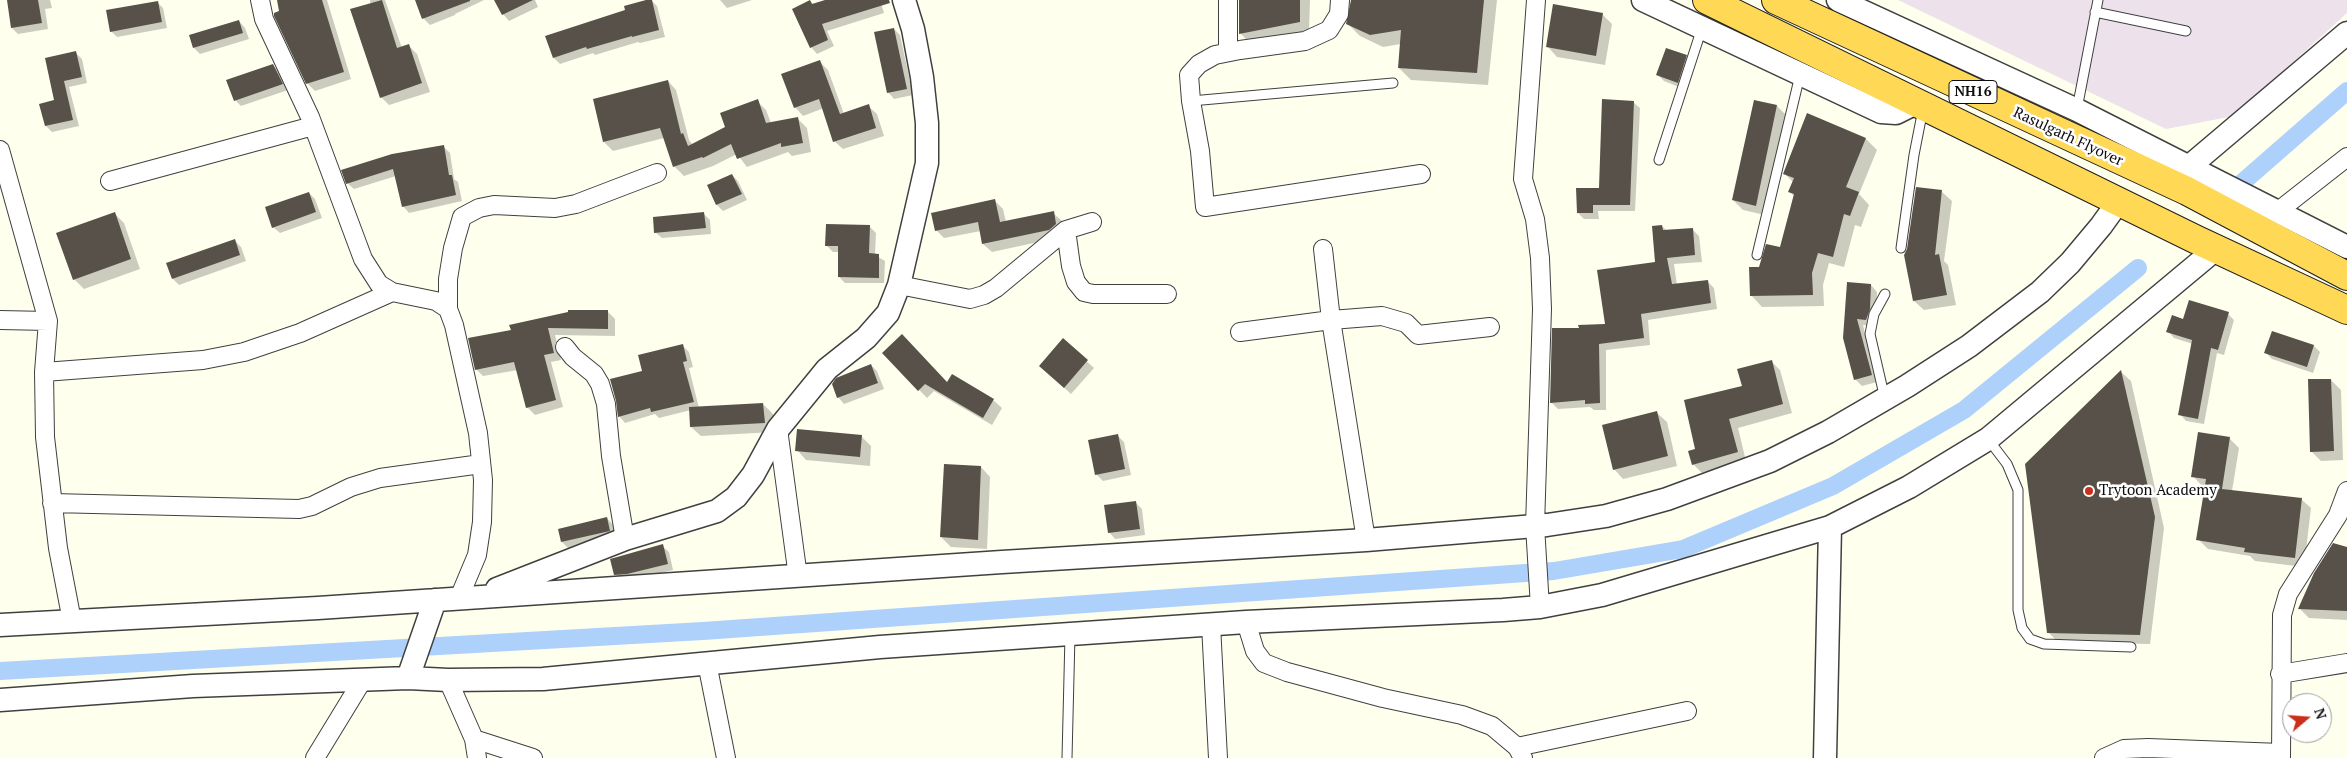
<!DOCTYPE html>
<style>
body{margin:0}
#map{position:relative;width:2347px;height:758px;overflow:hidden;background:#ffe;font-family:"PT Serif",serif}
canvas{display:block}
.north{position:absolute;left:2282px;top:693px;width:50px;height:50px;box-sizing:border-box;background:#fff;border:1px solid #9e9e9e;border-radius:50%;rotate:72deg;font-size:14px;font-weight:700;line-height:20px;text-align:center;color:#0d0d0d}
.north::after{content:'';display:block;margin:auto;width:18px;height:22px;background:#c92f1a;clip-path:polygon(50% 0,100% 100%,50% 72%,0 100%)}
</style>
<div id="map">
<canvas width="2347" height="758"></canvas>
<div class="north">N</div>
</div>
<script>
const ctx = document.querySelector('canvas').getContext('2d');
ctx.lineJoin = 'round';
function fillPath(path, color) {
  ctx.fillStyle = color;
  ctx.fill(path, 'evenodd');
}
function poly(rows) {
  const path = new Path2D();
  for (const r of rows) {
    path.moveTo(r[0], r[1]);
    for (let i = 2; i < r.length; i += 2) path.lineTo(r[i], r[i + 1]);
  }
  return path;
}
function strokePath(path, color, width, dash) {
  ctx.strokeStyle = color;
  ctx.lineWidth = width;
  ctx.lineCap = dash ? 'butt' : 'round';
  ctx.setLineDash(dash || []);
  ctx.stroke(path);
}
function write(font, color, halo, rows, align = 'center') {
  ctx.font = font + ' "PT Serif",serif';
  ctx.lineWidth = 5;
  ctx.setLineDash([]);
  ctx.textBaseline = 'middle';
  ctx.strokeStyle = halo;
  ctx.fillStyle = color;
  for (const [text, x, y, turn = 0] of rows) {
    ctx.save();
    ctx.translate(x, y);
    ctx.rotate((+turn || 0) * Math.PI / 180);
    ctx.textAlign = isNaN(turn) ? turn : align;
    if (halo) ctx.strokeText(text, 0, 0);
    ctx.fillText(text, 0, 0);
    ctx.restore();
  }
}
fillPath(poly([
 [1898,0,2347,0,2347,13,2234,116,2166,129]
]), '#ede1ec');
fillPath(poly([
 [8,0,50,0,52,8,45,9,48,29,18,34,12,28],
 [279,0,327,0,351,79,315,91,307,83,280,12],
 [370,0,385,0,402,48,409,46,417,54,430,92,389,105,381,97],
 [417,0,484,0,455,14,455,15,430,25,424,19],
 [496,0,535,0,538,7,509,21,503,14],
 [651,0,657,6,665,37,640,43,638,42,595,55,593,53,560,64,554,58,547,37,627,11],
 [720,0,752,0,727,8],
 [829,0,880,0,884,13,827,31,834,46,817,54,811,47,810,1,814,5],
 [1241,0,1310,0,1309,31,1250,43,1240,33],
 [1352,0,1497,0,1488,85,1411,80,1399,68,1401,44,1383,47,1360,36,1348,24],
 [157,2,163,8,167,28,117,37,111,31],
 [1602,14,1612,24,1605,65,1557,57,1548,47],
 [239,21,245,28,249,39,200,54,194,48],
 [894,29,900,35,913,95,894,99,888,92],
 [75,52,82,59,87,83,69,87,79,126,52,132,46,126,41,105,56,101],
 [1686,56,1692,62,1684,89,1664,81,1658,75],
 [820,62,828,70,844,114,868,106,877,114,884,136,843,149,834,141,824,108,803,116,795,107],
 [273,65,279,72,288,90,241,106,235,100],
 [668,81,676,90,689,140,693,145,727,128,757,101,766,110,771,123,798,119,807,128,811,152,792,156,788,152,747,167,737,154,713,166,684,176,675,167,664,138,613,151,604,142,594,100],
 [1754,101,1777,106,1787,116,1765,215,1743,210,1733,200],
 [1633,102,1640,108,1635,211,1598,211,1599,219,1584,219,1578,213,1600,189],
 [1866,139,1877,150,1859,194,1869,205,1861,227,1855,225,1844,267,1829,263,1823,285,1824,306,1762,307,1751,295,1760,268,1781,249,1795,197,1790,192,1793,182,1784,173],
 [444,147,450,153,454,179,458,182,462,201,409,213,403,206,396,176,354,189,347,183],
 [732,175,738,181,747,200,723,211,717,205,709,186],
 [1942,192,1952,201,1944,261,1948,265,1956,305,1924,310,1914,301],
 [309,193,315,199,322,218,280,233,273,227],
 [995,201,1003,209,1006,222,1053,213,1062,221,1064,233,1057,238,992,252,983,244,981,231,944,238,936,230],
 [114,213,124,223,140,269,84,289,74,279],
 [704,214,710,220,711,234,662,238,655,232],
 [1662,226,1667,231,1692,229,1699,236,1702,262,1674,264,1677,285,1707,281,1714,288,1717,309,1648,320,1650,345,1606,350,1606,410,1594,410,1590,407,1558,409,1551,402,1580,330,1606,325,1656,263],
 [870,227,876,233,875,255,885,261,884,283,845,283,839,277,839,252,833,252,826,245],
 [234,240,241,247,246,261,179,285,173,279,168,264],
 [1871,285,1877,292,1876,316,1873,326,1863,325,1877,382,1862,386,1855,379,1845,338],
 [607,311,615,319,615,336,555,335,561,360,551,362,563,407,535,415,527,407,518,370,483,376,476,369,469,339],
 [2228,314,2234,320,2224,355,2217,353,2204,424,2186,421,2180,414,2193,344,2174,338,2168,331,2184,321],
 [1063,340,1094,368,1071,394,1047,372],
 [683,346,689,352,693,367,689,368,699,408,763,404,773,414,774,432,701,436,691,427,691,410,659,418,655,414,625,423,619,416,643,372],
 [2314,346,2320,352,2313,373,2272,359,2266,353],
 [884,353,948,384,993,400,1002,408,992,425,934,391,927,398],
 [1771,361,1780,370,1792,413,1738,428,1746,461,1702,473,1693,464,1697,450,1743,387],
 [871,365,877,371,884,389,844,404,838,397,833,384,842,376],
 [2121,372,2131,381,2164,528,2150,644,2058,642,2048,632],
 [2331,380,2341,390,2343,460,2321,461,2311,451],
 [1657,413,1667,422,1677,466,1623,479,1614,469],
 [1117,435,1124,442,1131,475,1103,481,1096,474],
 [861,436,871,446,870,466,806,460,797,450],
 [2229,438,2239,448,2232,491,2301,499,2311,508,2304,567,2255,561,2250,556,2208,549,2198,539,2206,486,2202,486,2193,476],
 [981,467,990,477,987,549,951,547,941,537],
 [1136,503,1142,509,1145,535,1115,539,1109,532],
 [607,518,613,525,616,537,568,548,562,542],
 [662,546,669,552,673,570,634,580,622,581,615,574],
 [2347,548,2347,620,2309,618,2300,609]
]), '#0003');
strokePath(poly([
 [2236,188,2347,91],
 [0,671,703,631,1554,571,1683,549,1833,486,1964,410,2138,268]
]), '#aed1fb', 18);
fillPath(poly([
 [7,0,38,0,42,23,11,28],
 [277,0,322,0,344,72,306,84,274,16,274,13,279,11],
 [382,0,397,48,409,44,422,83,380,98,350,9],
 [415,0,470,0,470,1,422,19],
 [494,0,533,0,502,15],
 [646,0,652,0,659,30,632,37,632,36,587,49,586,47,553,58,545,36,625,10,624,6],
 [810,0,812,4,825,0,889,0,890,3,822,24,828,40,810,48,792,9],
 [1239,0,1300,0,1300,22,1239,34],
 [1351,0,1484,0,1477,73,1398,68,1401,30,1370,35,1346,24],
 [158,1,162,22,110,32,106,10],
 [1553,4,1603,13,1596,56,1546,47],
 [239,20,243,33,193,48,189,35],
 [894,28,907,89,887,93,874,32],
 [1666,48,1687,55,1678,83,1656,75],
 [76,51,82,77,64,81,73,120,45,126,39,104,54,100,45,58],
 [820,60,840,114,869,104,876,128,833,142,819,99,794,108,781,74],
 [273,64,283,84,234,101,226,80],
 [668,80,681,134,683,133,688,146,725,127,720,113,758,99,766,123,798,117,803,143,781,147,781,143,737,159,731,144,703,158,702,157,673,167,660,128,603,142,593,99],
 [1602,99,1634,101,1630,205,1593,205,1593,213,1577,213,1576,188,1599,188],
 [1754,100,1777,105,1756,206,1732,200],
 [1807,113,1866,138,1846,187,1859,192,1850,216,1844,214,1833,257,1818,253,1812,273,1813,295,1750,296,1749,267,1759,267,1766,244,1780,247,1794,194,1788,192,1794,178,1783,174],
 [444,145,449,175,452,175,456,195,402,207,393,169,346,184,341,170,392,154],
 [732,174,742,194,716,205,707,185],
 [1916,187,1942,190,1935,255,1939,254,1947,295,1913,301,1904,255,1907,249],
 [309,192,316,212,272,228,265,207],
 [995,199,1000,222,1054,211,1056,224,1049,230,982,244,978,222,935,231,931,213],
 [115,212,131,259,73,280,56,233],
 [704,212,706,228,654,233,653,217],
 [826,224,870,225,869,253,879,254,879,278,838,277,838,246,825,246],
 [1662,225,1663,230,1693,228,1695,255,1667,258,1672,284,1708,280,1711,303,1641,314,1644,338,1599,344,1600,403,1585,404,1585,400,1550,403,1552,328,1579,328,1578,325,1605,324,1597,270,1655,262,1652,226],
 [235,239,240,255,172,279,166,263],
 [1847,282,1871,284,1870,309,1866,320,1857,319,1872,375,1854,380,1843,338],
 [2189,300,2229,312,2218,350,2211,348,2198,419,2178,415,2192,340,2166,332,2172,315,2183,319],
 [568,310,608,310,608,329,548,328,554,353,544,355,556,400,526,408,514,362,475,370,468,338,511,330,509,325,568,312],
 [2272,331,2314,345,2307,367,2264,353],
 [902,334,947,382,952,374,994,399,983,418,925,384,918,391,882,353],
 [1063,338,1088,360,1064,388,1039,366],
 [683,344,687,361,683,362,694,402,651,412,650,408,618,417,616,401,610,379,642,371,638,355],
 [1772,360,1783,404,1729,419,1738,452,1692,465,1688,451,1695,449,1684,400,1742,386,1737,369],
 [871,364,878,383,837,398,832,384,836,378],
 [2121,370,2155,517,2140,635,2047,633,2025,464],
 [2308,379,2331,379,2334,451,2310,452],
 [763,403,765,423,690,427,689,407],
 [1657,411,1668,456,1613,470,1602,425],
 [797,429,862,435,860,457,795,451],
 [2198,432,2230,437,2222,489,2302,498,2295,558,2244,552,2245,548,2196,540,2206,479,2191,477],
 [1118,434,1125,469,1095,475,1088,440],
 [944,464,981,466,978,540,940,537],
 [1136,501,1140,529,1108,533,1104,505],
 [607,517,610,531,561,542,558,529],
 [2333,543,2347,547,2347,611,2298,609,2314,573],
 [663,544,668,564,627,574,614,575,610,559]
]), '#575149');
const service = poly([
 [2095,12,2186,31],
 [1191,101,1393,83],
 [2077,109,2098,0],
 [1659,160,1702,28],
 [1901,248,1914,155,1923,109],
 [1757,255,1800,75],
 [1885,294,1874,314,1870,334,1885,399],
 [1988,439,2007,464,2018,490,2018,610,2022,628,2030,639,2044,644,2131,647],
 [1067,758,1070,635]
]);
const minor = poly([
 [260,0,264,19,310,117,363,259,379,284,392,292,436,301,448,309,454,325,478,433,483,480,482,522,477,555,459,598],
 [1228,0,1228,52],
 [1340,0,1339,14,1329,30,1305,41,1240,50,1215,55,1199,64,1189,75,1191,101,1200,151,1205,207,1421,174],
 [1536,0,1523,179,1535,219,1540,258,1542,309,1535,526,1540,607],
 [0,150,48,321,44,372,45,437,58,548,72,621],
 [110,181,313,126],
 [2271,221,2277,212,2347,157],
 [1066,230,1071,266,1076,282,1084,292,1093,294,1167,294],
 [899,285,970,299,984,295,996,288,1066,230,1092,222],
 [448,309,448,279,453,248,462,217,479,208,494,205,555,208,576,204,657,173],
 [0,320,48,321],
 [1240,332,1331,320,1323,249],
 [565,347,573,357,594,374,600,384,606,404,611,456,625,539],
 [44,372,203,360,244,352,300,333,392,292],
 [778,429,798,577],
 [52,503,299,509,312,506,351,487,380,478,481,464],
 [1366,540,1331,320,1382,316,1406,323,1418,335,1490,327],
 [1246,622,1255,651,1264,663,1287,672,1383,698,1462,715,1492,726,1517,747,1523,758],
 [1211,625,1218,758],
 [707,663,726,758],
 [2280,674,2347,663],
 [448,680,474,739,477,758],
 [474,739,533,758],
 [1517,747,1687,711],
 [315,758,362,681],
 [2104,758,2124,749,2148,748,2281,753],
 [2281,758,2282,615,2288,594,2338,515,2347,491]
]);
const tertiary = poly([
 [1643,0,1881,112,1896,113,1916,103],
 [1838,0,2077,110,2347,247],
 [2178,176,2347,33],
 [497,589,625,539,717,511,736,497,753,475,778,429,827,369,866,338,888,313,899,285,927,163,927,123,922,77,913,29,904,0],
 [0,625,318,608,1002,562,1366,540,1547,525,1606,516,1667,499,1770,461,1828,432,1907,386,1969,346,2040,292,2070,263,2101,226,2119,201],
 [408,678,435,600],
 [0,700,193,686,408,678,448,680,543,679,880,647,1246,622,1503,610,1540,607,1602,595,1830,527,1909,487,1988,439,2217,248],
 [1825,758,1830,527]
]);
const trunk = poly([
 [1707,0,2197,240,2347,310],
 [1776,0,2187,191,2347,276]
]);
strokePath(service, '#404040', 11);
strokePath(minor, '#404040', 20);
strokePath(tertiary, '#404040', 25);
strokePath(trunk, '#1e1e1e', 30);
strokePath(service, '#fff', 9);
strokePath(minor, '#fff', 18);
strokePath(tertiary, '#fff', 22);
strokePath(trunk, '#ffd855', 28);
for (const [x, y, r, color] of [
 [2089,491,5,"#c92f1a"]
]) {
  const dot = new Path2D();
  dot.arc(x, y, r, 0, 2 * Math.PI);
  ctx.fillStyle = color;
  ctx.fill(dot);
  strokePath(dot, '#fff', 2);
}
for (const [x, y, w] of [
 [1973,92,48]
]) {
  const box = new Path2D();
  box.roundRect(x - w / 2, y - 11.5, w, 23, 4);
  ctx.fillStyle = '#fff';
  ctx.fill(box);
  strokePath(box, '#0d0d0d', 1);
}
write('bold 14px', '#0d0d0d', null, [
 ["NH16",1973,92]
]);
write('15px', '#0d0d0d', '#fff', [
 ["Rasulgarh Flyover",2068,137,25]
]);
write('15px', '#0d0d0d', '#fff', [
 ["Trytoon Academy",2099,491]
], 'left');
</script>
